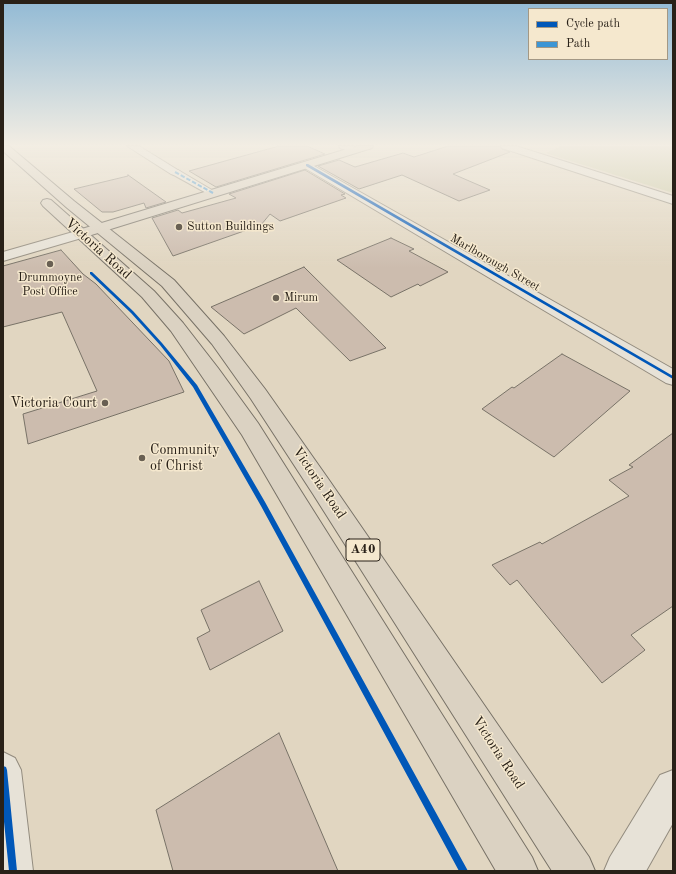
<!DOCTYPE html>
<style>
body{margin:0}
#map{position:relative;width:676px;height:874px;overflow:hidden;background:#e1d6c1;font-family:"Old Standard TT",serif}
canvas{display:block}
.frame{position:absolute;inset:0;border:4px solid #292118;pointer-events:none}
.legend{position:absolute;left:528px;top:8px;width:140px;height:52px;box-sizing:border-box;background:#f5e8ce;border:1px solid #a39885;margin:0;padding:5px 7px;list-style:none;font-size:12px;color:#292118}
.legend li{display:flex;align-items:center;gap:8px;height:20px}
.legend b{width:20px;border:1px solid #a39885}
</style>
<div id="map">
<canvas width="676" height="874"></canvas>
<div class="frame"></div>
<ul class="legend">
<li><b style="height:5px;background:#0057b8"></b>Cycle path</li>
<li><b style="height:5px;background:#3c95d4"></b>Path</li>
</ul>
</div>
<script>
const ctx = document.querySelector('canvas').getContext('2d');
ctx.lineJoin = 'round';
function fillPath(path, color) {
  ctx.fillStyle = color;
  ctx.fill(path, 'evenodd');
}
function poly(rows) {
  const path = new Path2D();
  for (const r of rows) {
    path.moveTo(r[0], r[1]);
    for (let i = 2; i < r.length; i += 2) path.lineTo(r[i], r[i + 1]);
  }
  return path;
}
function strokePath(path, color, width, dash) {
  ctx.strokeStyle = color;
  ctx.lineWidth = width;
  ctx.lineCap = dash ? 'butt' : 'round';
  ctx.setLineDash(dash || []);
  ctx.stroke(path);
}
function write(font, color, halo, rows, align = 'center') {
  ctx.font = font + ' "Old Standard TT",serif';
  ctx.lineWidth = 3;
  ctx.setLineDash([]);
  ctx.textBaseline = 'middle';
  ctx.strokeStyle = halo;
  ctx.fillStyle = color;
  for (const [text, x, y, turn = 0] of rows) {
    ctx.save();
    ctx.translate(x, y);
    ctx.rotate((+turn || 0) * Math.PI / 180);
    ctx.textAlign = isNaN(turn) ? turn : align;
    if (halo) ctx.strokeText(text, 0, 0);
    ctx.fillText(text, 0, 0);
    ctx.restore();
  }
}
fillPath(poly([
 [561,146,673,146,673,193,545,153]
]), '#cacaa5');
const building = poly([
 [279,146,307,146,325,154,216,187,189,171,279,146],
 [448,146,500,146,502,149,510,152,453,174,490,190,459,201,402,175,359,189,318,166,339,160,355,167,403,153,414,157,448,146],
 [305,170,345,194,341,195,346,198,280,221,270,214,261,225,173,256,152,218,178,210,182,213,236,198,229,194,305,170],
 [128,175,166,202,146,208,144,203,113,212,102,212,74,189,128,176,128,175],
 [391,238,414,249,409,251,448,272,420,286,418,284,391,297,337,260,391,238],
 [61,250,83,274,96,284,169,361,184,392,28,444,23,414,97,391,62,312,3,327,3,266,61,250],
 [304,267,386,348,350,361,296,308,244,334,211,307,304,267],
 [562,354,630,391,554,457,482,409,512,387,514,388,562,354],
 [673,433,673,606,631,635,645,650,602,683,517,580,510,585,492,565,540,542,542,544,629,496,609,480,633,467,629,465,673,433],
 [259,581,283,631,210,670,197,638,210,631,201,610,259,581],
 [279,733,338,871,173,871,156,810,279,733]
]);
fillPath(building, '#ccbcae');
strokePath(building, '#787267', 1);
const pedestrian = poly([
 [172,170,178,170,217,193,216,195,210,195,172,174,171,172,172,170]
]);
const minor = poly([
 [127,146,139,146,181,172,179,174,175,175,171,174,127,146],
 [339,146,353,146,359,150,354,153,340,148,339,146],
 [80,230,85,231,87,234,85,237,3,261,3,252,80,230],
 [3,752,15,758,21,770,33,871,3,871,3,752],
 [673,770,673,823,646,871,604,871,610,857,660,775,673,770]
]);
const tertiary = poly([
 [501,146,516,146,673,196,673,204,502,148,501,146],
 [307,162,673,369,673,385,666,383,303,167,301,165,307,162]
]);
const primary = poly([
 [357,146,373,146,372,148,85,237,80,238,75,237,73,234,75,231,357,146]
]);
const trunk = poly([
 [3,146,9,146,74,201,174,280,224,336,265,389,329,480,589,857,595,871,552,871,313,494,251,399,212,344,162,286,66,207,3,151,3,146],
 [47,199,51,200,154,291,183,323,218,368,258,423,532,857,538,871,496,871,242,435,171,331,142,297,43,206,41,203,43,200,47,199]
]);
strokePath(pedestrian, '#928b7e', 2);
strokePath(minor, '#928b7e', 2);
strokePath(tertiary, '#928b7e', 2);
strokePath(primary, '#787267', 2);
strokePath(trunk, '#787267', 2);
fillPath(pedestrian, '#e7e2d7');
fillPath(minor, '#e7e2d7');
fillPath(tertiary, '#e7e2d7');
fillPath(primary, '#dbd2c2');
fillPath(trunk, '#dbd2c2');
strokePath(poly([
 [175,172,213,193]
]), '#3c95d4', 2, [4.5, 2]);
fillPath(poly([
 [306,164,308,164,673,376,673,379,306,166,306,164],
 [90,272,92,272,133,311,162,343,197,385,265,502,468,871,459,871,261,506,193,387,160,345,131,313,90,274,90,272],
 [3,766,6,767,7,770,17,871,9,871,3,812,3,766]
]), '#0057b8');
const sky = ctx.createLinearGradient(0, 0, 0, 268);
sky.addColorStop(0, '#92bad5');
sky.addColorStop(0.54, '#f2ede3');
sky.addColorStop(1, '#f2ede300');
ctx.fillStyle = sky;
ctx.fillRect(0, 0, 676, 268);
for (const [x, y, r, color] of [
 [179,227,4,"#696053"],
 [50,264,4,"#696053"],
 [276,298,4,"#696053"],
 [105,403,4,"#696053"],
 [142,458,4,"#696053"]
]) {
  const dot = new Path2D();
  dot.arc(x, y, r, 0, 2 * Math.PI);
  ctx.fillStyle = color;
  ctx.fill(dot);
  strokePath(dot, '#f5e8ce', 1.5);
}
write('12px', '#292118', '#f5e8ce', [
 ["Sutton Buildings",187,227],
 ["Drummoyne",50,278,"center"],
 ["Post Office",50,292,"center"],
 ["Mirum",284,298]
], 'left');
write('12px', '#292118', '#f5e8ce', [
 ["Marlborough Street",495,263,30]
]);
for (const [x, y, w] of [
 [363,550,34]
]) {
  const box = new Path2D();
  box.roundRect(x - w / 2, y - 11, w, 22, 3);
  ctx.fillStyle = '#f5e8ce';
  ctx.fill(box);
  strokePath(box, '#292118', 1);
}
write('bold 13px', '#292118', null, [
 ["A40",363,550]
]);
write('14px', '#292118', '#f5e8ce', [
 ["Victoria Road",98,249,42],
 ["Victoria Road",319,483,56],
 ["Victoria Road",498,753,57]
]);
write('14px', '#292118', '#f5e8ce', [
 ["Victoria Court",97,403],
 ["Community",150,450,"left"],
 ["of Christ",150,466,"left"]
], 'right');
</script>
